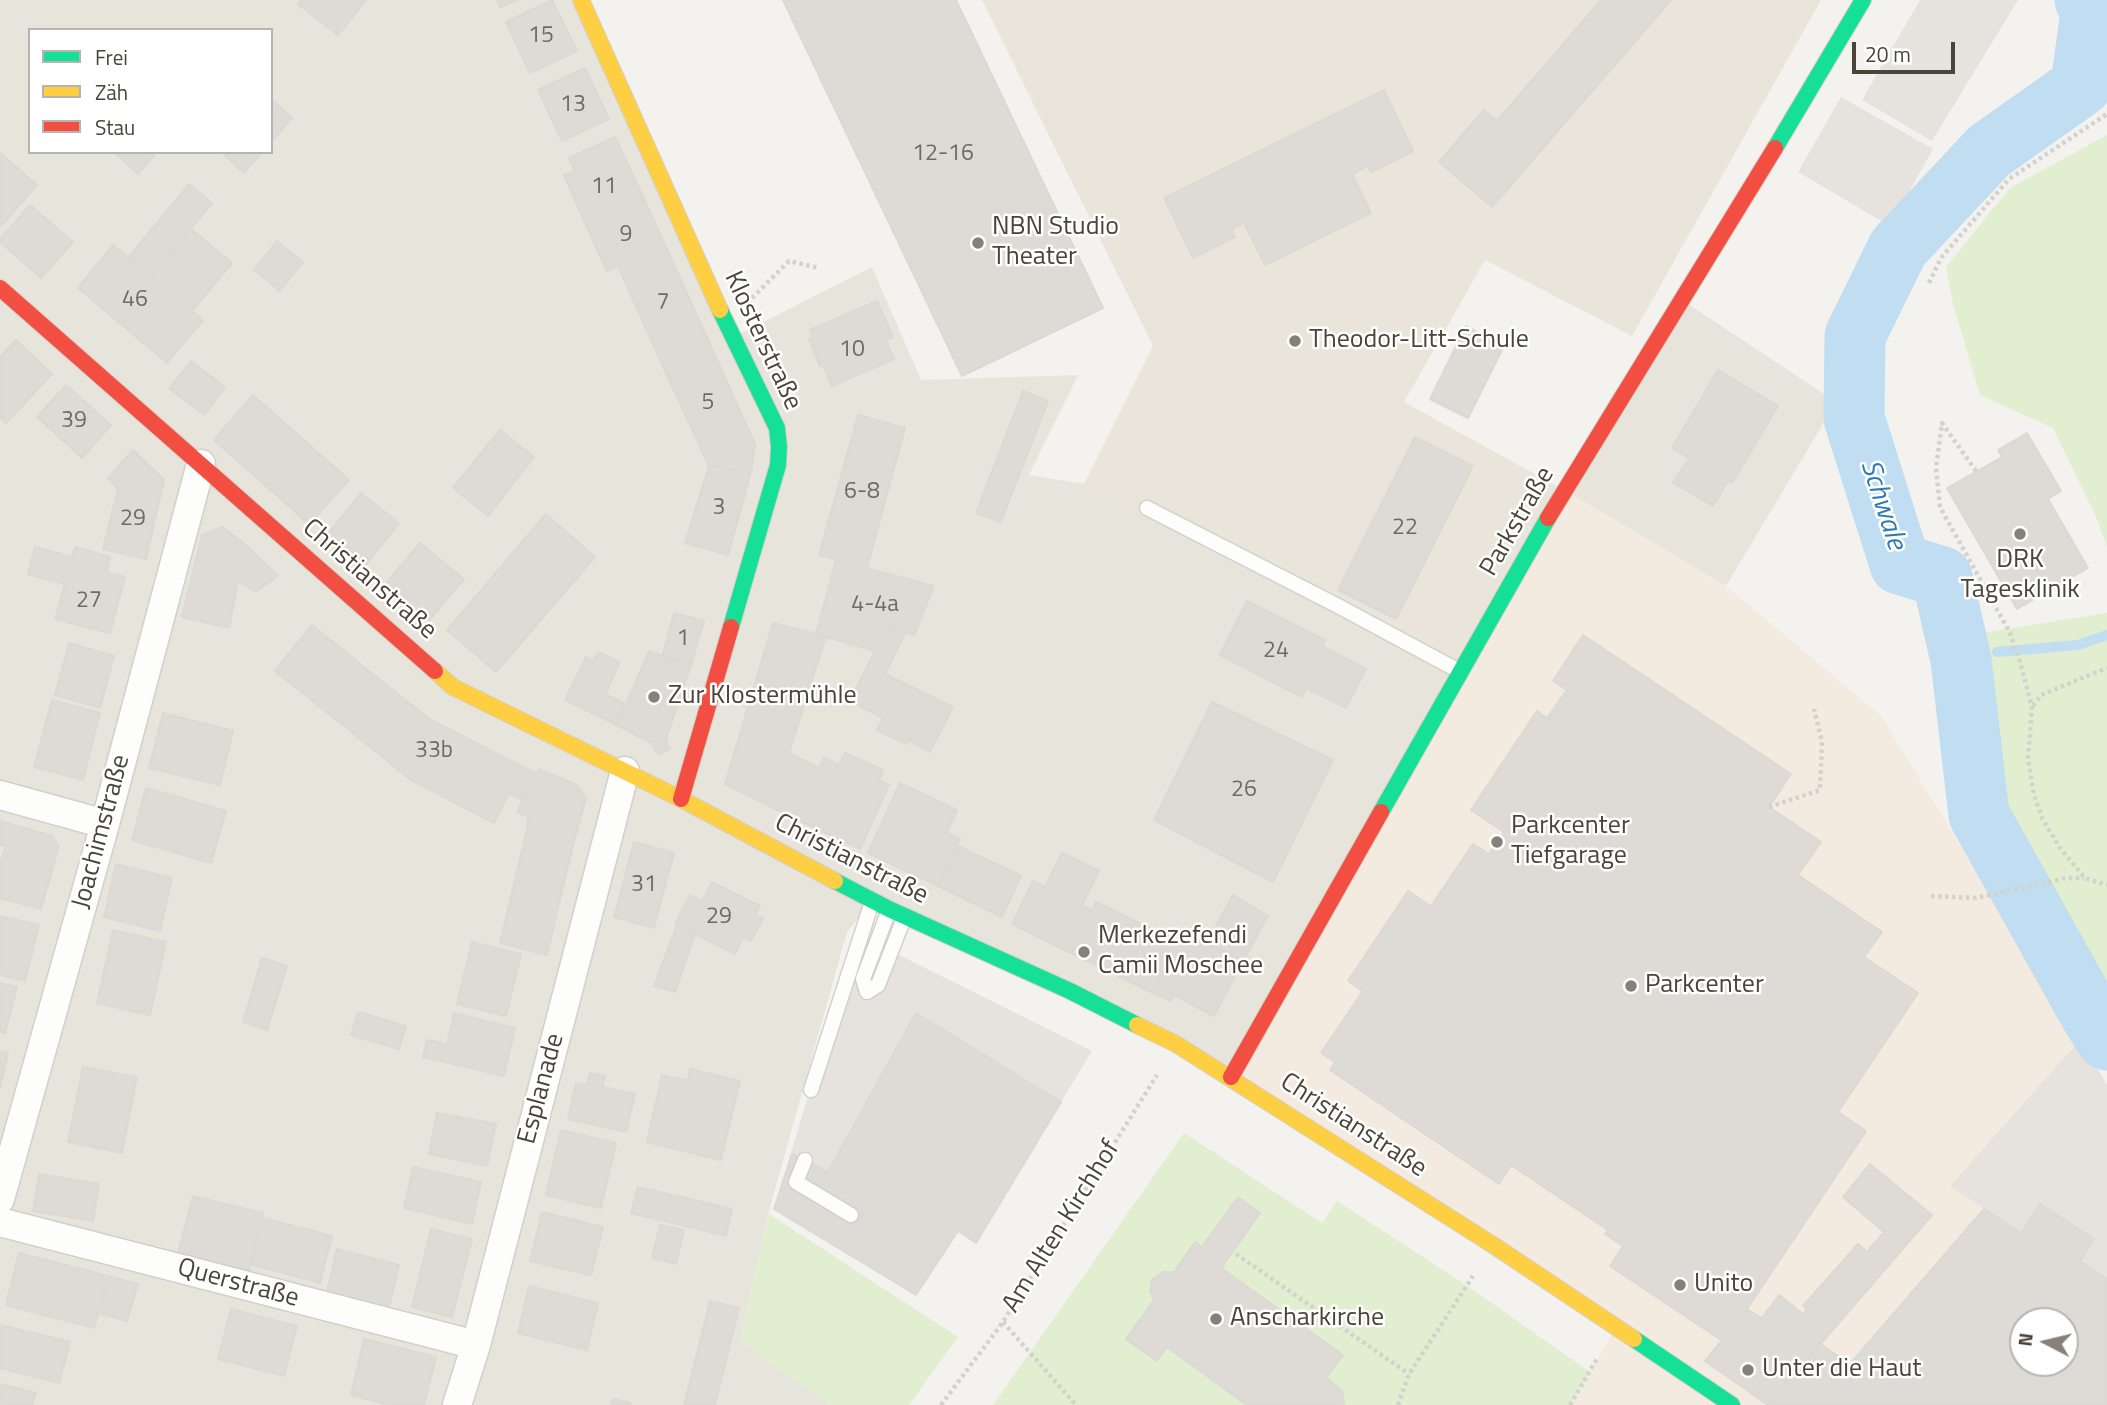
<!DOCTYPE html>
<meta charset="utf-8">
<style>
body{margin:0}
#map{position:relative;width:2107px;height:1405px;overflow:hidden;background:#f4f2ee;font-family:"Titillium Web",sans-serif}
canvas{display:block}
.legend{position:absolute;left:28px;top:28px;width:245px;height:126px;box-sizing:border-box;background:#fff;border:2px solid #b7b4b0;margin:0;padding:9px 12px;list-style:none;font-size:21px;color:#4b4439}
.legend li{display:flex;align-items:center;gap:14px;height:35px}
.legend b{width:35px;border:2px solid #b7b4b0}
.north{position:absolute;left:2009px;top:1307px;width:70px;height:70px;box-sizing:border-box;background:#fff;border:2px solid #b7b4b0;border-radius:50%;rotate:277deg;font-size:19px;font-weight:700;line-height:28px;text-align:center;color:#4b4439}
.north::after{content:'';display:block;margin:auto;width:24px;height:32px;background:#868178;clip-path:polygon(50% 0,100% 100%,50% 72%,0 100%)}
.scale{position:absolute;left:1852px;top:42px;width:103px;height:32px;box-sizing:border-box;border:4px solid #4b4439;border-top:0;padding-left:9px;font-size:21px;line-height:24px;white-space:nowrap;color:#4b4439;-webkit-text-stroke:5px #fff;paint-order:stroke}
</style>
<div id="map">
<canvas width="2107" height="1405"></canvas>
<ul class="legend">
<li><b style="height:9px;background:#16e098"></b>Frei</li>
<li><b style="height:9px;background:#ffcf43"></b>Zäh</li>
<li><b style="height:9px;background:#f24e42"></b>Stau</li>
</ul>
<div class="north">N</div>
<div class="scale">20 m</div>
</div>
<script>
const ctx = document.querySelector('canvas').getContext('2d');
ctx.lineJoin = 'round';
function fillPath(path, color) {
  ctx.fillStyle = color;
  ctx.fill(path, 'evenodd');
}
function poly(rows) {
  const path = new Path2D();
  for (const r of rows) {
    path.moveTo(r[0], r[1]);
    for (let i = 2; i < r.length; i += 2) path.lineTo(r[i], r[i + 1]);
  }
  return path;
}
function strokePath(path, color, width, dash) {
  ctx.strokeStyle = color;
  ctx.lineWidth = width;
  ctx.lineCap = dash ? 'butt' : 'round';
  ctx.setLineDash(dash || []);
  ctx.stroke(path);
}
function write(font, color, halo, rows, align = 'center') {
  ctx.font = font + ' "Titillium Web",sans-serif';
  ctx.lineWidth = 5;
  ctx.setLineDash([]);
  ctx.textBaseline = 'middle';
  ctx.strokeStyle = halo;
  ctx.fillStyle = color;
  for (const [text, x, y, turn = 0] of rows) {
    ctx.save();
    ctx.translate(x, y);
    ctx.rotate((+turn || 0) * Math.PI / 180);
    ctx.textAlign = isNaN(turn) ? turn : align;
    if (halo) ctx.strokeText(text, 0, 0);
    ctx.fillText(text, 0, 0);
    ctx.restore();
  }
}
fillPath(poly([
 [0,0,581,0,732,338,872,267,921,380,1078,375,1029,475,1084,484,1458,676,1231,1077,872,901,847,932,770,1207,740,1340,829,1405,0,1405],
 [30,30,271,30,271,152,30,152],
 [1682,300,1836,402,1726,586,1564,490]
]), '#e7e4dc');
fillPath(poly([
 [1564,490,1726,586,1881,716,2107,1085,2107,1405,1570,1405,1616,1327,1231,1077],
 [2023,1321,2065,1321,2065,1363,2023,1363]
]), '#f3ebdf');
fillPath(poly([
 [982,0,1821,0,1632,336,1485,260,1404,402,1564,490,1458,676,1084,484,1153,346]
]), '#eae5da');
fillPath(poly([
 [2107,135,2107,547,2097,519,2053,428,1980,395,1953,304,1946,267,2010,188],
 [2107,613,2107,1021,2102,1015,1997,803,1983,701,1982,633],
 [1184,1133,1322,1223,1337,1201,1466,1285,1590,1372,1570,1405,993,1405],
 [769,1214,958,1337,909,1405,829,1405,740,1340]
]), '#e1eecf');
fillPath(poly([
 [1920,0,2018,0,1932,141,1862,100],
 [1841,97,1933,149,1890,226,1798,172],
 [857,934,1092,1051,976,1243,958,1231,916,1295,774,1209],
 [2080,1040,2107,1085,2107,1279,2080,1261,2094,1238,2041,1204,2021,1233,1950,1186]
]), '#e6e3df');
strokePath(poly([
 [1997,652,2078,645,2107,635]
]), '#c0ddf1', 10);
strokePath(poly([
 [2085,0,2091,11,2081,86,1989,151,1898,248,1855,336,1854,418,1900,564,1942,577,1961,660,1979,815,2092,1017,2107,1040]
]), '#c0ddf1', 61);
const building = poly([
 [301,0,366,0,338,35,298,4,301,0],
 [497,0,518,0,500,7,497,0],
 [552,0,577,51,530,73,506,22,552,0],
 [783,0,956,0,1103,308,962,376,783,0],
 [1601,0,1671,0,1492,207,1439,162,1484,110,1497,121,1601,0],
 [585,68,609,119,562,141,538,90,585,68],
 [1384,90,1413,151,1371,172,1368,166,1352,174,1371,213,1265,265,1244,223,1232,229,1235,237,1193,258,1164,198,1384,90],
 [271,99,292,118,271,142,271,99],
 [615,137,644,199,586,225,564,175,575,171,569,158,615,137],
 [114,152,157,152,138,174,114,152],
 [221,152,262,152,244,173,221,152],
 [0,153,37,185,0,227,0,153],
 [189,184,212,203,151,277,128,258,189,184],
 [644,199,665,245,607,271,586,225,644,199],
 [30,205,73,242,41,278,0,242,0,239,30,205],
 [191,229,232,263,192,311,151,277,191,229],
 [277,241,303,262,280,291,254,270,277,241],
 [113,245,203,320,167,363,78,288,113,245],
 [665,245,708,340,661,362,618,266,665,245],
 [877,301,893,337,886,340,894,359,832,386,823,365,820,366,809,339,813,337,810,330,877,301],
 [1466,326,1504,346,1468,418,1430,399,1466,326],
 [16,340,52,374,6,423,0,417,0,357,16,340],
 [708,340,755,444,751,472,709,466,661,362,708,340],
 [191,361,225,387,204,415,169,389,191,361],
 [1718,370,1778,406,1732,483,1728,481,1713,506,1673,483,1689,458,1672,448,1718,370],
 [66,385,111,425,82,458,37,417,66,385],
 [1023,391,1048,401,1001,522,976,513,1023,391],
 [253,395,349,480,309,524,214,440,253,395],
 [858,415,905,428,867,568,819,555,858,415],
 [500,430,534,457,488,516,453,488,500,430],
 [2027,433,2061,491,2048,499,2088,568,2017,609,1947,488,2002,457,1998,450,2027,433],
 [1415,437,1473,466,1396,619,1338,590,1415,437],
 [133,450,164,480,146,559,103,549,118,489,108,478,133,450],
 [709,466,751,472,728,555,685,543,709,466],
 [361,493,399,523,362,570,324,539,361,493],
 [546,514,595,557,496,672,447,630,546,514],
 [223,527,247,546,278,576,256,592,238,581,229,628,182,617,202,535,223,527],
 [420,543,464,579,425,625,382,588,420,543],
 [35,547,72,557,75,547,110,557,107,572,125,577,110,633,55,619,65,584,28,574,35,547],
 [836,560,934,586,914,636,888,625,875,651,816,634,836,560],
 [1247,601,1325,640,1322,646,1366,669,1346,708,1306,688,1302,697,1220,655,1247,601],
 [674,613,704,621,691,665,662,657,674,613],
 [773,623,826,636,789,753,819,768,796,819,725,784,773,623],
 [312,625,384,683,348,729,275,671,312,625],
 [888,625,905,633,885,674,953,707,930,752,908,740,906,744,877,730,883,718,850,701,888,625],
 [1583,635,1791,774,1769,807,1821,842,1798,875,1882,932,1864,957,1918,993,1838,1112,1866,1131,1747,1309,1721,1340,1610,1266,1623,1246,1605,1234,1608,1230,1511,1165,1499,1184,1330,1070,1335,1062,1321,1053,1363,991,1348,981,1408,891,1431,906,1473,844,1489,854,1504,832,1471,810,1537,711,1547,718,1567,690,1553,681,1583,635],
 [69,643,114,656,100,708,55,695,69,643],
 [649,651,691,665,666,739,670,749,658,754,651,743,617,725,649,651],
 [598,652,620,662,605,694,627,705,617,725,565,700,586,657,593,661,598,652],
 [384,683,431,720,537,774,523,801,509,793,494,823,411,780,348,729,384,683],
 [52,700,100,713,83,780,34,767,52,700],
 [1212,702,1333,760,1273,882,1154,820,1212,702],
 [163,713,233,731,220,785,149,768,163,713],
 [845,753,883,770,879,780,889,785,860,849,796,819,824,758,839,765,845,753],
 [539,769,577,785,586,798,574,842,527,830,528,817,517,812,539,769],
 [900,783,957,810,947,833,960,839,938,886,868,853,900,783],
 [146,788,226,811,211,863,132,840,146,788],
 [0,821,52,836,59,846,41,909,0,898,0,864,6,846,0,845,0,821],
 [527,830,574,842,562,891,515,880,527,830],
 [634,842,674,853,654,928,614,917,634,842],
 [958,846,1021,876,1002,917,938,886,958,846],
 [1062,853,1099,871,1082,905,1092,910,1071,953,1012,924,1033,881,1045,887,1062,853],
 [116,864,172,878,160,931,104,917,116,864],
 [515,880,562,891,547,955,500,943,515,880],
 [712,882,760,906,755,915,763,919,751,941,743,937,735,954,675,924,690,895,702,901,712,882],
 [1233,895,1268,916,1243,961,1207,942,1233,895],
 [1096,902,1178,942,1153,993,1071,953,1096,902],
 [0,916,39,925,25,981,0,975,0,916],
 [677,925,695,934,675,992,654,986,677,925],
 [113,930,166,942,150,1015,97,1003,113,930],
 [1183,930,1243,961,1214,1016,1174,995,1171,1001,1153,993,1183,930],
 [472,942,521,954,506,1016,457,1004,472,942],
 [262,958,287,966,267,1030,243,1022,262,958],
 [0,983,17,987,5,1033,0,1032,0,983],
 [358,1012,406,1026,399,1049,351,1035,358,1012],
 [454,1013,515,1028,504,1076,423,1057,427,1040,447,1044,454,1013],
 [916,1013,1061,1102,976,1243,958,1231,916,1295,774,1209,792,1154,828,1172,916,1013],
 [0,1051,8,1053,0,1088,0,1051],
 [83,1067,137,1077,122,1153,68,1142,83,1067],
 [690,1069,740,1081,721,1160,647,1142,662,1075,688,1081,690,1069],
 [590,1073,605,1076,602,1087,635,1094,626,1132,568,1119,576,1083,586,1085,590,1073],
 [437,1113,496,1124,487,1166,429,1154,437,1113],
 [561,1130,616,1143,601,1208,546,1195,561,1130],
 [1870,1164,1932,1215,1768,1405,1705,1361,1747,1309,1762,1318,1779,1295,1803,1314,1807,1309,1803,1306,1858,1244,1867,1252,1884,1232,1843,1197,1870,1164],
 [413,1167,481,1182,472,1224,404,1208,413,1167],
 [39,1174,99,1184,93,1221,33,1211,39,1174],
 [638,1187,732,1209,726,1236,631,1213,638,1187],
 [193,1196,263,1213,249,1271,178,1253,193,1196],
 [1238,1197,1260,1213,1221,1268,1343,1355,1326,1378,1342,1390,1344,1405,1247,1405,1167,1347,1157,1361,1126,1339,1154,1300,1150,1290,1152,1279,1163,1272,1174,1272,1195,1242,1202,1247,1238,1197],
 [2040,1204,2094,1239,2080,1261,2107,1279,2107,1405,1768,1405,1819,1343,1850,1364,1984,1209,2021,1233,2040,1204],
 [2023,1321,2065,1321,2065,1363,2023,1363,2023,1321],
 [542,1212,603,1227,591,1275,530,1261,542,1212],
 [262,1218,332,1236,320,1283,250,1264,262,1218],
 [660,1225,684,1230,676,1264,652,1258,660,1225],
 [431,1229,472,1239,452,1317,412,1307,431,1229],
 [337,1249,399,1265,389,1307,327,1292,337,1249],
 [19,1253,108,1276,94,1328,6,1305,19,1253],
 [108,1276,138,1284,127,1321,98,1313,108,1276],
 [529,1286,598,1303,587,1350,518,1333,529,1286],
 [710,1301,739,1308,715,1405,684,1405,710,1301],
 [231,1309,297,1326,284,1376,218,1359,231,1309],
 [0,1325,70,1342,59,1383,0,1368,0,1325],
 [364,1339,436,1357,424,1405,389,1405,351,1395,364,1339],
 [0,1384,36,1393,32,1405,0,1405,0,1384],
 [613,1399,631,1403,630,1405,611,1405,613,1399]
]);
fillPath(building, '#dedbd6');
strokePath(building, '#dcd9d4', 2);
const lane = poly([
 [1147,508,1340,607,1459,671],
 [889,910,863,979,867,992,878,985,904,918],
 [811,1090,872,902],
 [805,1160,796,1182,851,1215]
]);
const street = poly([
 [0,795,105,824],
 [0,1199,105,824,201,464],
 [0,1222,476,1345],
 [457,1405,476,1345,625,771]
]);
const fast = poly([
 [1775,148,1863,0],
 [720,310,777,428,779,447,778,465,731,627],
 [1381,812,1548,518],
 [835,881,889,909,1070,991,1137,1025],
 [1634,1339,1732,1405]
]);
const slow = poly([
 [581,0,720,310],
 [435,671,453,687,681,799,835,881],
 [1137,1025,1176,1044,1493,1245,1634,1339]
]);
const jam = poly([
 [0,288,435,671],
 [1548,518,1775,148],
 [681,799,731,627],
 [1231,1077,1381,812]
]);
strokePath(lane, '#d2d0cb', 17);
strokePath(street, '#d2d0cb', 31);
strokePath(fast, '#d3cfc5', 18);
strokePath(slow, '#d3cfc5', 18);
strokePath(jam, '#d3cfc5', 18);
strokePath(poly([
 [1929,283,1941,258,2009,179,2107,114],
 [752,298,789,261,819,268],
 [1976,471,1942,423,1936,468,1940,507,2010,633,2020,662,2032,707,2028,759,2034,795,2042,818,2060,848,2085,878,2107,885],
 [2033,706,2041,695,2107,668],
 [1769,807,1820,790,1822,742,1814,709],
 [1931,896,1976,898,2066,878,2084,878],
 [1236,1254,1409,1374],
 [1003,1322,1076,1405],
 [941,1405,1003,1322,1157,1075],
 [1398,1405,1409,1374,1473,1276],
 [1570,1405,1598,1357]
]), '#d3d2cc', 4.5, [3.5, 3.5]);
strokePath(lane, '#fdfdfc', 14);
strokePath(street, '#fdfdfc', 28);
strokePath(fast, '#16e098', 16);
strokePath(slow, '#ffcf43', 16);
strokePath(jam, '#f24e42', 16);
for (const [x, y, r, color] of [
 [978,243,7,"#868178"],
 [1295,341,7,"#868178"],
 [2020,534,7,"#868178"],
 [654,697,7,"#868178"],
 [1497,842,7,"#868178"],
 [1084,952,7,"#868178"],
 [1631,986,7,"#868178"],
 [1680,1285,7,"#868178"],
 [1216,1319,7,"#868178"],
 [1748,1370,7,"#868178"]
]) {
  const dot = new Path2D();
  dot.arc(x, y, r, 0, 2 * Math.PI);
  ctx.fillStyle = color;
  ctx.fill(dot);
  strokePath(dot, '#fff', 2.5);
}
write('23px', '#706a61', null, [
 ["15",541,36],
 ["13",573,105],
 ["12-16",943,154],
 ["11",604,187],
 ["9",626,235],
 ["46",135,300],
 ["7",663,303],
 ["10",852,350],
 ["5",708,403],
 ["39",74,421],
 ["6-8",862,492],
 ["3",719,508],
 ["29",133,519],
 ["22",1405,528],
 ["27",89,601],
 ["4-4a",875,605],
 ["1",683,639],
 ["24",1276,651],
 ["33b",434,751],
 ["26",1244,790],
 ["31",644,885],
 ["29",719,917]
]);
write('26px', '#4b4439', '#fff', [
 ["NBN Studio",992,228],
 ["Theater",992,258],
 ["Theodor-Litt-Schule",1309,341],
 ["DRK",2020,561,"center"],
 ["Tagesklinik",2020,591,"center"],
 ["Zur Klostermühle",668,697],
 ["Parkcenter",1511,827],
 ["Tiefgarage",1511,857],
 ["Merkezefendi",1098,937],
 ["Camii Moschee",1098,967],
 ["Parkcenter",1645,986],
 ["Unito",1694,1285],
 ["Anscharkirche",1230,1319],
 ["Unter die Haut",1762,1370]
], 'left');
write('26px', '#4b4439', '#fff', [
 ["Klosterstraße",762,341,65],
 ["Parkstraße",1518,522,-60],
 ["Christianstraße",369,580,41],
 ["Joachimstraße",102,832,-75],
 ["Christianstraße",851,860,27],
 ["Esplanade",542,1089,-75],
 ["Christianstraße",1353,1126,33],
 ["Am Alten Kirchhof",1062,1227,-58],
 ["Querstraße",238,1284,15]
]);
write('italic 28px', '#2e7ab2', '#fff', [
 ["Schwale",1882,505,72]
]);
</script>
